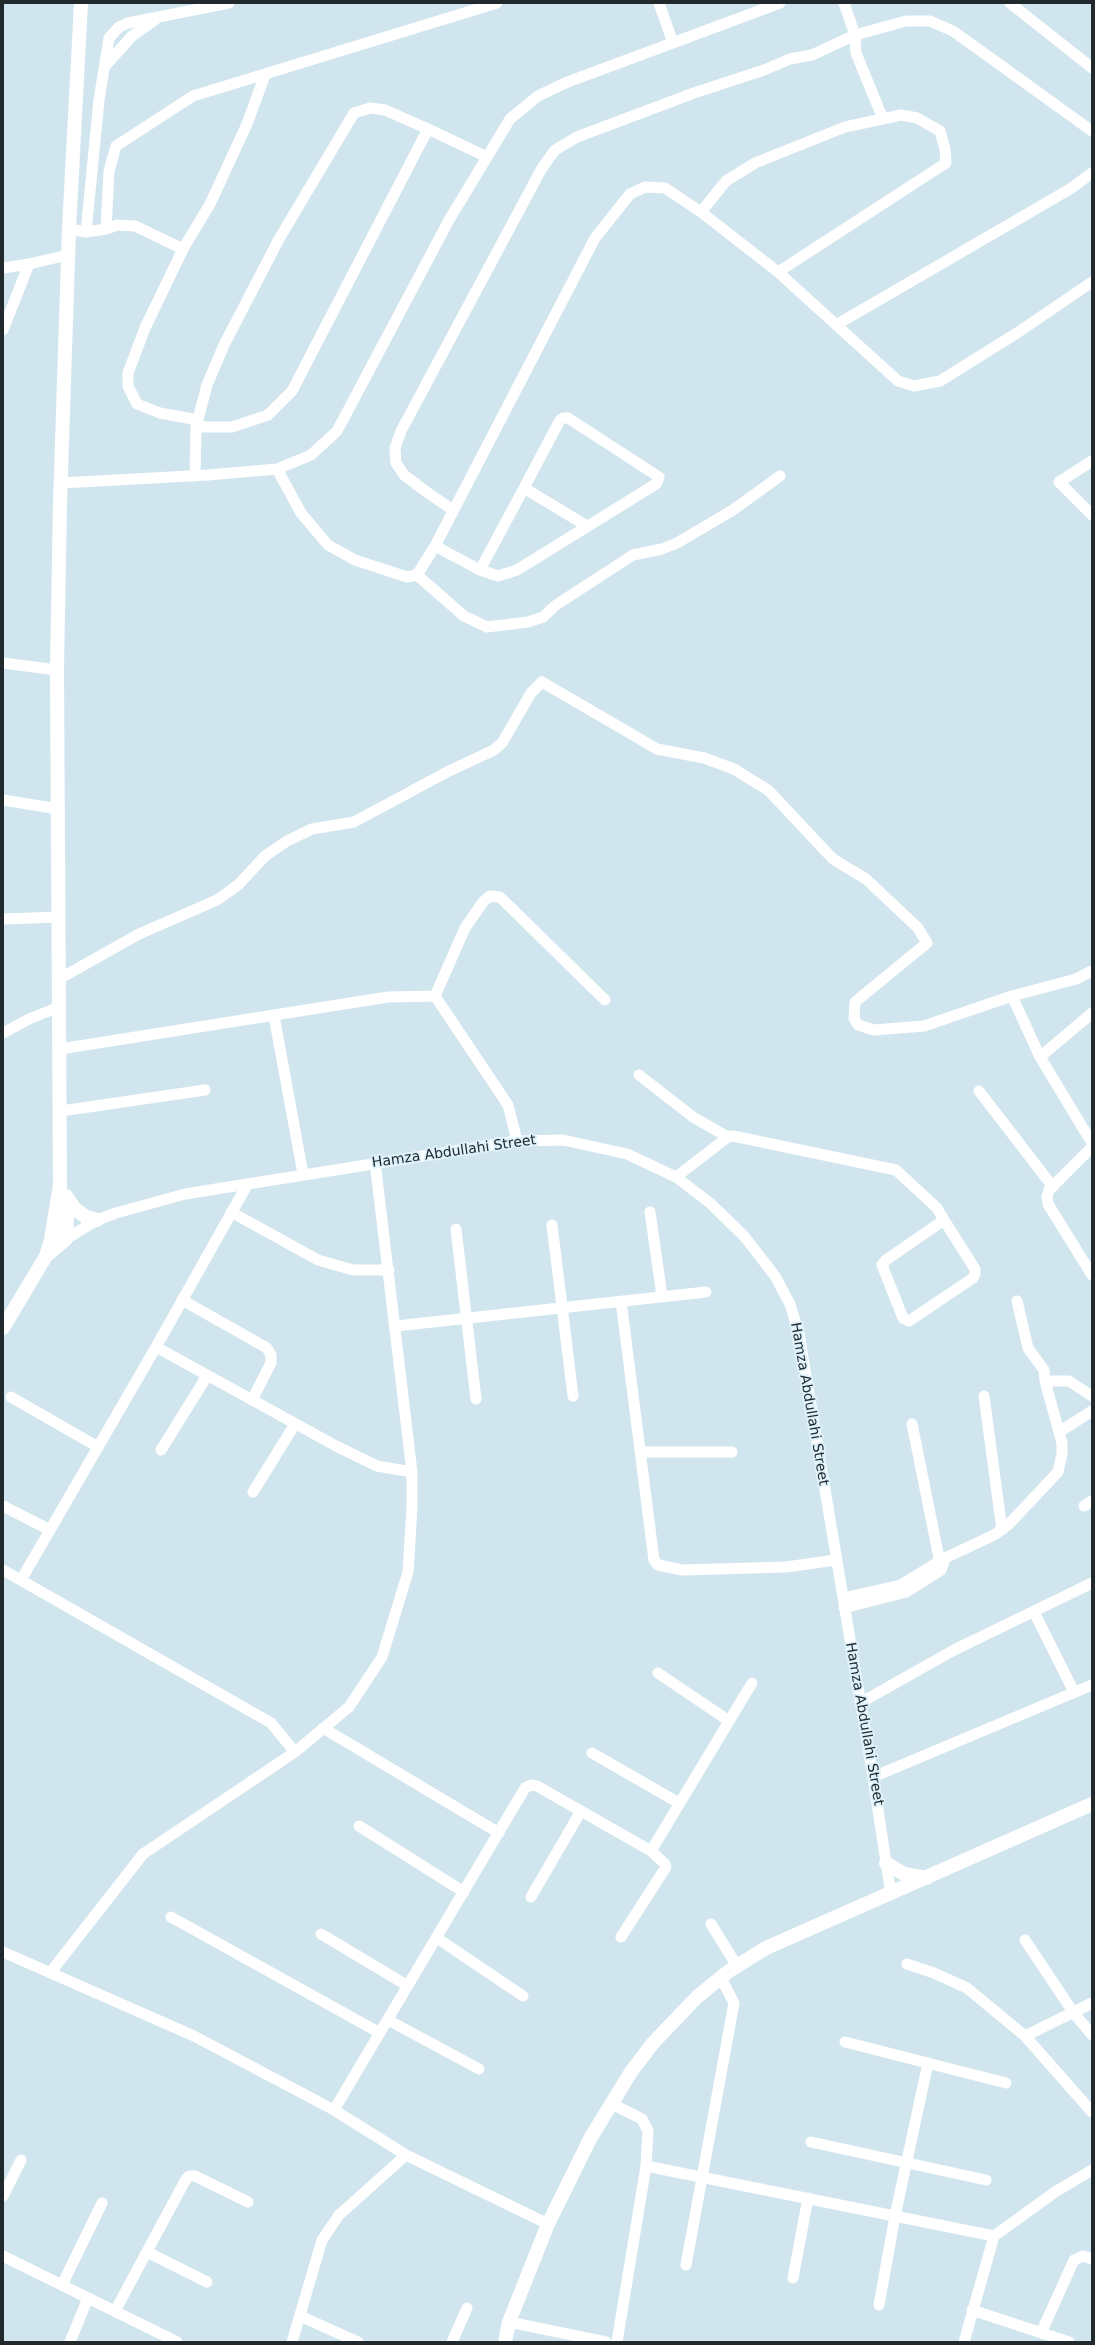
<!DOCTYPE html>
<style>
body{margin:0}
#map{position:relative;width:1095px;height:2345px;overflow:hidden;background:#d1e5ef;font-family:"DejaVu Sans",sans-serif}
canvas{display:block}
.frame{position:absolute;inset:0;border:4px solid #22292d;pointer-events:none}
</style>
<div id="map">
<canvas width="1095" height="2345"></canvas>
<div class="frame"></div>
</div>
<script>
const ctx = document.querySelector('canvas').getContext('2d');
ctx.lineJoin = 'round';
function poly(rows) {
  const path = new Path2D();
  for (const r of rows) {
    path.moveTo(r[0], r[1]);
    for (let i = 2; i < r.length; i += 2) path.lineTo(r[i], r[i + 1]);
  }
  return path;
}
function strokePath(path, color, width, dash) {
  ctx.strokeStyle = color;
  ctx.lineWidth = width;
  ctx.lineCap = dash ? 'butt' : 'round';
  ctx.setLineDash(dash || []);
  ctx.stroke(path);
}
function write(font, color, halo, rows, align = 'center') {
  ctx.font = font + ' "DejaVu Sans",sans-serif';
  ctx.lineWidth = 4;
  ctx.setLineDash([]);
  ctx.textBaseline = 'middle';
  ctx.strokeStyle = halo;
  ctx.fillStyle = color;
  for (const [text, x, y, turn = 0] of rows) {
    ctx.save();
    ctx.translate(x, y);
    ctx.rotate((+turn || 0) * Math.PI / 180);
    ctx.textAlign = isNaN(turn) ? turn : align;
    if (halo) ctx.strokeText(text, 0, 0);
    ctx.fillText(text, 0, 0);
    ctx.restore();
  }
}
strokePath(poly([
 [659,3,673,43],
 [844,3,855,35,856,53,883,119],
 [1010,3,1092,68],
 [106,65,132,36,156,19],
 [428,129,487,157],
 [701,212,726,181,755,163,845,127,901,115,917,118,940,131,945,149,946,163,778,272],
 [69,229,86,232,106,229,109,171,116,146,193,96,497,3],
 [106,229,117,225,135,226,183,249],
 [86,232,99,100,109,38,119,27,128,23,229,3],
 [3,268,29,264],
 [836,325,1070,189,1092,173],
 [3,330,29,264,68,255],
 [198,420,160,413,137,404,128,386,128,373,145,328,183,249,210,204,247,124,265,75],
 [1092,461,1059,482,1092,515],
 [277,469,301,513,328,545,355,560,407,577,417,575,435,546,595,238,630,194,645,187,665,188,701,212,778,272,898,381,914,386,940,381,1017,333,1092,282],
 [195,476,196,427,232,427,268,415,292,391,428,129,385,110,370,108,354,113,279,239,224,345,207,385,196,427],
 [61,483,208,475,277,469,311,455,337,431,449,220,510,119,538,96,565,83,780,3],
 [453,510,428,493,404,475,396,463,395,448,401,431,542,168,555,150,577,137,694,93,764,70,790,59,812,55,855,35,906,21,930,21,953,31,1092,131],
 [435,546,480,570,498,576,517,570,656,484,659,477,568,418,563,418,560,420,524,488],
 [480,570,524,488,587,526],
 [417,575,464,616,487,627,528,622,543,617,556,605,633,555,662,549,677,543,733,510,780,476],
 [3,663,57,670],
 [3,800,58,809],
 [3,919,59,917],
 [1092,971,1076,979,1012,996,1040,1057,1092,1143],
 [59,979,139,934,217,900,238,885,265,856,287,841,312,829,354,822,447,772,494,750,502,743,531,693,542,682,657,749,704,758,734,769,768,790,833,859,866,879,918,928,927,943,855,1002,854,1018,858,1025,874,1030,924,1026,1012,996],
 [435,996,465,928,483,902,490,896,500,897,605,1000],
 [435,996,508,1105,517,1141],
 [274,1016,303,1174],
 [3,1033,29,1019,59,1007],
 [60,1049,388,997,435,996],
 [1040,1057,1092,1013],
 [639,1075,693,1117,728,1137],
 [979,1091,1053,1187],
 [61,1111,205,1090],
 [1092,1147,1049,1190,1047,1197,1048,1204,1092,1275],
 [676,1177,728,1137,733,1136,896,1170,937,1208,944,1220,975,1269,975,1274,973,1278,909,1321,903,1318,882,1265,886,1260,944,1220],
 [231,1212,318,1260,353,1270,389,1270],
 [650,1212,662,1296],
 [552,1225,573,1396],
 [456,1229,476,1399],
 [66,1239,97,1220,116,1213,185,1194,517,1141,563,1140,627,1154,676,1177,710,1203,744,1236,775,1276,790,1304,799,1334,873,1777,891,1895],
 [182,1300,267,1348,271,1355,271,1363,252,1400],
 [621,1301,654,1560,658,1565,682,1570,786,1567,836,1560],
 [396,1326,706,1292],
 [156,1347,336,1446,377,1466,412,1472],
 [1045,1381,1069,1381,1092,1396],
 [984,1396,1002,1530],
 [11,1397,98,1447],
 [912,1424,941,1568],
 [1059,1432,1092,1411],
 [161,1450,207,1376],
 [640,1452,732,1452],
 [253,1492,295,1424],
 [3,1506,50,1530],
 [1084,1506,1092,1501],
 [3,1570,271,1723,295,1752],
 [21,1580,156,1347,247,1185],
 [843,1598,901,1585,945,1558,994,1535,1009,1524,1058,1472,1062,1454,1062,1443,1045,1381,1044,1370,1028,1348,1017,1301],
 [844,1608,906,1592,941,1570,944,1562],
 [1034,1612,1074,1692],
 [658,1673,729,1721],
 [860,1703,954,1650,1092,1583],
 [323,1728,499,1833],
 [592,1753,679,1803],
 [873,1777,1092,1685],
 [359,1826,464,1892],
 [651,1851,752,1683],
 [531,1897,581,1811],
 [171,1917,380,2033],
 [711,1924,737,1966],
 [321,1934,408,1986],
 [437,1938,523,1996],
 [1025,1940,1073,2012,1092,2035],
 [3,1952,194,2036,334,2110,406,2155,548,2224],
 [907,1964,934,1973,967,1988,1025,2036,1092,2112],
 [50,1973,143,1854,295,1752,349,1707,382,1657,408,1572,412,1507,412,1472,375,1162],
 [388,2020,479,2069],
 [1025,2036,1092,2003],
 [845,2042,1006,2083],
 [612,2104,642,2119,648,2131,646,2166,617,2342],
 [334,2110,525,1788,531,1785,537,1786,651,1851,665,1864,666,1867,621,1937],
 [811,2142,986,2180],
 [646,2166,994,2236],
 [3,2196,21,2160],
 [147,2252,207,2282],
 [3,2256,177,2342],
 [686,2265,734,2003,721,1978],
 [793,2278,808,2198],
 [62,2285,102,2203],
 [879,2305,895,2216,928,2063],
 [972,2310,1069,2342],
 [115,2311,186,2179,189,2176,195,2176,248,2202],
 [300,2316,358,2342],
 [509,2322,606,2342],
 [1041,2333,1074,2260,1083,2256,1092,2259],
 [70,2342,88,2298],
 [292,2342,322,2240,339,2215,406,2155],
 [452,2342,467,2308],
 [964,2342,994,2236,1055,2192,1092,2170]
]), '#fff', 11);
strokePath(poly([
 [66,1196,75,1209,86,1217,97,1220],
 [46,1256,66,1239,68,1200],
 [3,1328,46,1256,51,1240,60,1185,57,670,60,503,69,229,81,3],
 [886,1863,904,1874,927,1878],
 [505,2342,509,2322,548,2224,591,2137,631,2072,653,2043,697,1997,729,1971,766,1948,1092,1804]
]), '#fff', 14);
write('14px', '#22292d', '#def2fc', [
 ["Hamza Abdullahi Street",454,1152,-8],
 ["Hamza Abdullahi Street",809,1404,80],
 ["Hamza Abdullahi Street",864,1724,80]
]);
</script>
